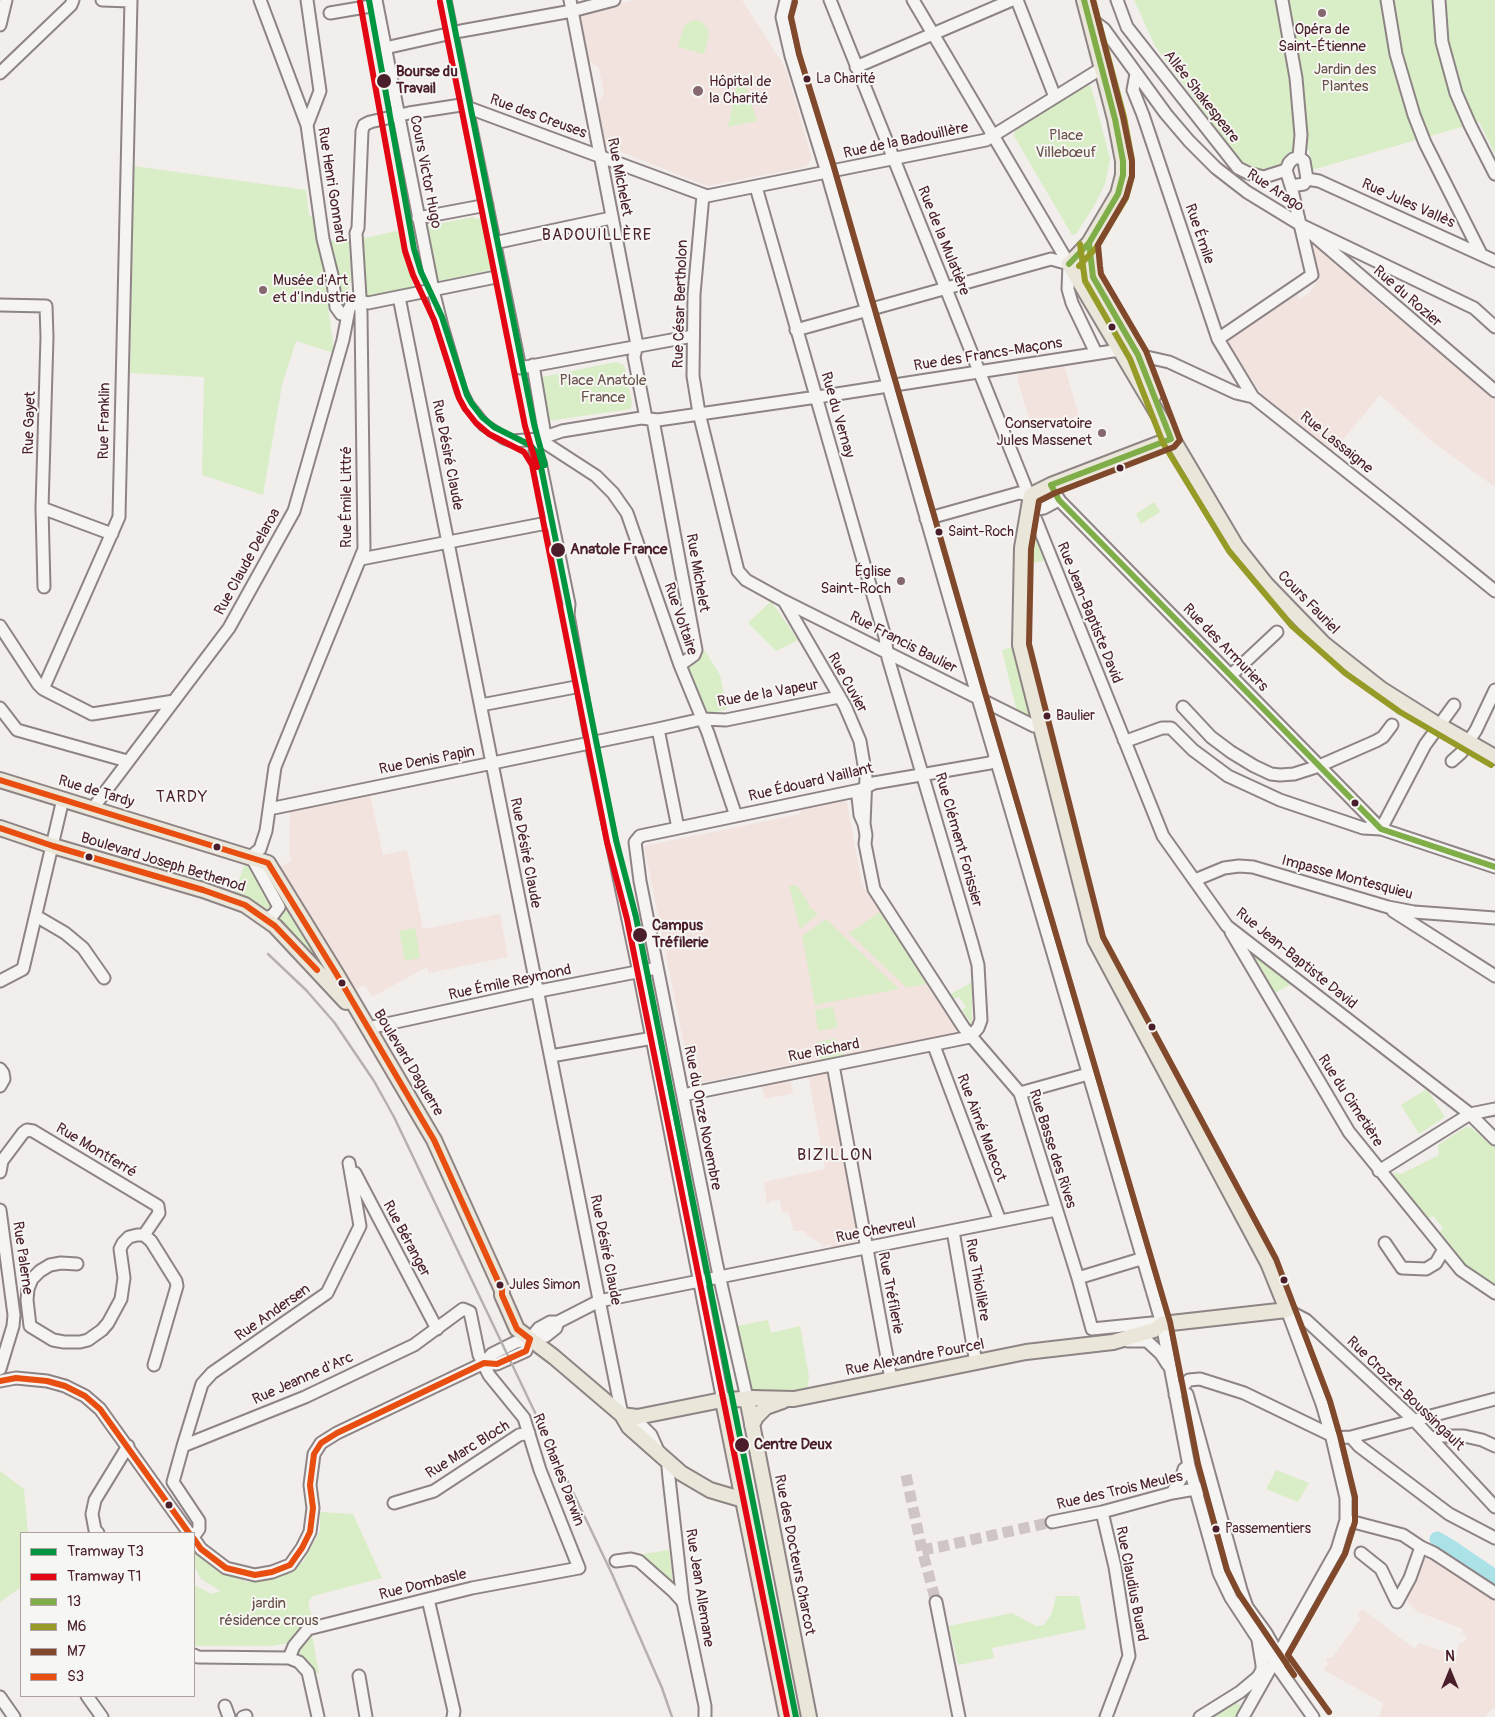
<!DOCTYPE html>
<meta charset="utf-8">
<style>
body{margin:0}
#map{position:relative;width:1495px;height:1717px;overflow:hidden;background:#f2eeec;font-family:Pangolin,sans-serif}
canvas{display:block}
.legend{position:absolute;left:20px;top:1532px;width:175px;height:165px;box-sizing:border-box;background:#f6f6f2;border:1px solid #b1a0a2;margin:0;padding:6px 9px;list-style:none;font-size:15px;color:#4a1f2b}
.legend li{display:flex;align-items:center;gap:10px;height:25px}
.legend b{width:25px;border:1px solid #b1a0a2}
.north{position:absolute;left:1425px;top:1647px;width:50px;height:50px;-webkit-text-stroke:4px #f6f6f2;paint-order:stroke;rotate:0deg;font-size:14px;font-weight:700;line-height:20px;text-align:center;color:#4a1f2b}
.north::after{content:'';display:block;margin:auto;width:18px;height:22px;background:#4a1f2b;clip-path:polygon(50% 0,100% 100%,50% 72%,0 100%)}
</style>
<div id="map">
<canvas width="1495" height="1717"></canvas>
<ul class="legend">
<li><b style="height:6px;background:#009640"></b>Tramway T3</li>
<li><b style="height:6px;background:#e30613"></b>Tramway T1</li>
<li><b style="height:6px;background:#7fae49"></b>13</li>
<li><b style="height:6px;background:#969a27"></b>M6</li>
<li><b style="height:6px;background:#81492b"></b>M7</li>
<li><b style="height:6px;background:#e84e0f"></b>S3</li>
</ul>
<div class="north">N</div>
</div>
<script>
const ctx = document.querySelector('canvas').getContext('2d');
ctx.lineJoin = 'round';
function fillPath(path, color) {
  ctx.fillStyle = color;
  ctx.fill(path, 'evenodd');
}
function poly(rows) {
  const path = new Path2D();
  for (const r of rows) {
    path.moveTo(r[0], r[1]);
    for (let i = 2; i < r.length; i += 2) path.lineTo(r[i], r[i + 1]);
  }
  return path;
}
function strokePath(path, color, width, dash) {
  ctx.strokeStyle = color;
  ctx.lineWidth = width;
  ctx.lineCap = dash ? 'butt' : 'round';
  ctx.setLineDash(dash || []);
  ctx.stroke(path);
}
function write(font, color, halo, rows, align = 'center') {
  ctx.font = font + ' Pangolin,sans-serif';
  ctx.lineWidth = 4;
  ctx.setLineDash([]);
  ctx.textBaseline = 'middle';
  ctx.strokeStyle = halo;
  ctx.fillStyle = color;
  for (const [text, x, y, turn = 0] of rows) {
    ctx.save();
    ctx.translate(x, y);
    ctx.rotate((+turn || 0) * Math.PI / 180);
    ctx.textAlign = isNaN(turn) ? turn : align;
    if (halo) ctx.strokeText(text, 0, 0);
    ctx.fillText(text, 0, 0);
    ctx.restore();
  }
}
fillPath(poly([
 [634,0,742,0,786,69,812,158,806,167,707,186,606,146,598,104,604,93,599,68,589,60,581,17,583,13],
 [1316,247,1368,290,1367,292,1383,306,1483,387,1495,399,1495,487,1434,443,1380,395,1333,452,1264,396,1257,387,1228,345,1229,339,1297,294,1300,299,1310,292,1319,279,1317,277,1312,252],
 [1064,365,1079,416,1032,429,1017,378,1020,372],
 [370,794,383,855,407,850,423,929,500,914,508,957,429,973,427,967,372,997,365,985,354,990,279,868,292,860,289,854,290,810],
 [843,800,847,802,862,884,957,1029,955,1033,828,1059,863,1240,831,1248,830,1244,823,1247,822,1244,805,1234,804,1231,794,1231,788,1212,782,1213,780,1200,770,1201,770,1203,767,1203,764,1182,825,1169,806,1063,788,1066,793,1093,765,1099,758,1071,696,1084,691,1080,644,846,800,814,799,808],
 [1421,1556,1438,1562,1495,1600,1495,1709,1493,1708,1485,1717,1379,1717,1383,1703,1324,1670,1328,1664,1326,1660,1328,1657,1332,1658,1361,1618,1357,1615,1362,1609,1415,1649,1419,1643,1457,1656,1459,1643,1463,1643,1466,1640,1466,1636,1462,1633,1463,1629,1418,1612,1408,1603,1407,1596]
]), '#f2e3df');
fillPath(poly([
 [1134,0,1495,0,1495,154,1479,122,1312,170,1309,150,1296,150,1290,160,1271,170,1264,171,1248,167,1238,158,1155,46],
 [693,20,701,21,708,29,709,35,704,54,678,47,684,26],
 [738,78,743,78,757,121,728,127],
 [1087,85,1091,86,1110,159,1105,184,1094,206,1076,234,1072,235,1014,136,1015,130],
 [134,166,306,190,309,215,316,219,334,350,334,353,296,341,282,385,263,495,202,475,204,377,130,373],
 [473,217,476,219,481,218,483,220,492,270,438,281,428,226],
 [396,231,404,238,413,287,366,296,361,239],
 [349,238,351,280,347,296,343,302,343,297,339,298,337,268,329,244,332,241],
 [616,362,624,365,625,368,632,403,631,409,548,421,547,417,540,379,542,377],
 [1154,502,1160,512,1141,524,1136,514],
 [1032,526,1047,560,1029,564,1030,547],
 [771,601,798,640,776,651,748,623],
 [1012,647,1032,718,1017,712,1002,650],
 [699,651,705,651,720,675,727,709,716,712,706,712,695,692,686,665],
 [245,863,265,867,329,973,234,895],
 [796,885,810,905,808,906,818,914,800,929,789,886],
 [880,912,907,953,926,984,907,988,849,933],
 [826,919,899,989,815,1005,802,936],
 [415,928,420,958,405,961,399,931],
 [1258,956,1292,984,1275,993,1254,959],
 [972,982,972,1025,962,1010,966,1007,959,997,954,999,951,994],
 [833,1007,838,1027,818,1031,815,1010],
 [836,1038,838,1044,842,1044,844,1055,821,1060,817,1042],
 [1427,1089,1445,1117,1419,1134,1401,1105],
 [1466,1127,1470,1127,1495,1147,1495,1287,1465,1267,1439,1234,1443,1228,1433,1216,1425,1220,1393,1178,1394,1172,1401,1174,1439,1155,1438,1145],
 [768,1320,771,1333,800,1326,809,1377,807,1390,750,1395,736,1326],
 [1276,1470,1309,1483,1298,1502,1266,1489],
 [0,1471,24,1489,28,1533,21,1533,21,1587,0,1602],
 [320,1512,353,1514,382,1578,313,1596,308,1602,313,1622,301,1629,288,1643,272,1646,196,1646,194,1644,194,1585,212,1594,221,1591,201,1579,194,1566,194,1550,215,1569,247,1582,274,1578,303,1562,320,1531],
 [669,1550,674,1589,638,1555],
 [1056,1596,1079,1596,1086,1629,992,1648,994,1658,958,1665,949,1626,1012,1613,1036,1626,1044,1625,1052,1613],
 [312,1635,319,1673,314,1674,311,1666,299,1652,298,1646],
 [1236,1699,1239,1705,1244,1706,1238,1717,1210,1717]
]), '#d9edc6');
strokePath(poly([
 [1437,1539,1452,1548,1495,1577]
]), '#abe2e8', 15);
strokePath(poly([
 [906,1475,922,1550,936,1602],
 [922,1550,944,1546,1052,1522]
]), '#d0c5c5', 11, [11, 5.5]);
const minor = poly([
 [102,0,131,1],
 [260,0,307,125,323,239,332,275,336,307,341,314,348,314],
 [307,0,320,91,307,125],
 [376,0,433,290,442,326,461,391,468,405,484,425,504,438,512,441,539,439,562,431,641,418,658,420,824,396,1113,351,1120,351,1169,362,1236,393,1253,397,1399,513,1495,591],
 [445,0,520,368,693,336],
 [570,0,637,345,634,357,646,418],
 [786,0,782,17,791,56,825,166,978,698,1162,1324,1189,1466,1219,1573,1231,1598,1258,1639,1313,1717],
 [830,0,1028,493],
 [913,0,1069,264],
 [1017,0,1055,97],
 [1117,0,1127,27,1238,168,1248,173,1264,177,1286,170],
 [1282,0,1296,78,1301,135,1299,157],
 [1387,0,1396,54,1414,115,1425,143,1481,254],
 [1439,0,1442,42,1456,93,1470,125,1495,174],
 [330,13,377,5],
 [1088,17,1104,29,1166,114,1189,141,1216,168,1247,192,1301,225,1474,308,1495,327],
 [0,25,6,0],
 [385,48,461,31,572,11,614,0],
 [856,67,1012,0],
 [0,73,71,5,73,0],
 [1136,74,1133,90,1143,115,1218,339,1253,397],
 [1299,157,1304,161,1307,179,1304,184,1291,186,1286,170,1289,163,1293,159,1299,157],
 [1307,179,1319,181,1495,261],
 [703,195,694,294,693,376,699,413,738,571,746,580,784,601,1034,726,1040,726,1041,724],
 [418,218,487,205],
 [1312,234,1495,391],
 [494,243,611,218],
 [1069,264,1068,289,1072,303,1096,353],
 [399,297,622,1415],
 [361,301,368,303,501,276],
 [0,305,46,306,47,337,42,508,44,587],
 [796,330,1051,259,1069,264],
 [1218,339,1312,275,1291,186],
 [533,365,545,436],
 [653,420,696,650,694,655,680,665],
 [539,439,535,451,540,462,569,604,568,615,591,743,640,977,723,1401],
 [539,439,596,476,613,493,627,513,680,665,708,733,736,816],
 [1056,495,1060,501,1381,829],
 [1059,500,1044,508,1029,510,1036,520,1163,836,1227,926,1470,1114,1495,1139],
 [42,508,112,534],
 [926,519,1019,493,1031,495],
 [361,559,552,522],
 [784,601,845,706,860,741,866,777,864,824,860,815,858,797,860,790],
 [0,626,38,684,43,689,92,714,174,701],
 [1231,675,1277,632],
 [43,689,119,517,131,0],
 [481,705,581,686],
 [1183,707,1211,737,1231,752,1254,766,1271,774,1280,775,1294,774,1319,766,1376,741,1383,737,1392,725],
 [0,708,17,730,127,761],
 [658,729,678,828],
 [1124,740,1129,740,1162,728,1171,728,1193,750,1228,776,1280,800,1363,828,1381,829,1495,867],
 [1452,761,1461,753,1476,730,1495,690],
 [93,808,229,628,294,511,343,340,349,309,352,304,361,301],
 [269,809,658,729,702,719,726,720,839,697],
 [864,824,866,835,865,844,874,889,964,1028,1020,1093,1078,1278,1092,1329],
 [1381,829,1425,745,1454,705],
 [250,857,260,849,266,831,275,767,364,549,361,313,356,233,358,228,362,131,364,125,370,122,409,113,461,105,707,196,986,140,1102,68],
 [252,858,279,907,273,915,264,919],
 [1195,880,1224,868,1239,866,1253,867,1388,907,1414,912,1495,918],
 [1393,911,1495,976],
 [36,916,65,933,83,948,104,978],
 [1231,932,1349,1132,1461,1270,1495,1293],
 [0,981,23,969,63,799],
 [368,1028,534,992,657,968],
 [934,1046,1000,1221],
 [551,1056,653,1038],
 [833,1065,891,1379],
 [0,1069,3,1073,4,1079,0,1086],
 [1020,1093,1088,1074],
 [683,1095,970,1037,978,1028,981,1020,978,965,972,943,888,658,885,637,756,187],
 [1379,1171,1470,1114,1495,1109],
 [0,1172,2,1161,23,1133,27,1130,33,1131,158,1206,159,1213,144,1235],
 [355,1173,437,1329],
 [0,1210,14,1315,13,1326,0,1369],
 [953,1231,976,1363],
 [1385,1243,1402,1268,1426,1269,1436,1263,1444,1249],
 [77,1264,61,1263,50,1265,40,1271,32,1279,28,1289,27,1300,30,1326,53,1340,64,1342,80,1342,88,1340,102,1330,108,1323,121,1299,124,1278,120,1249,123,1243,129,1237,137,1235,144,1235,151,1241,176,1281,177,1286,154,1365],
 [1078,1278,1144,1258],
 [1287,1310,1306,1320,1415,1421,1495,1507],
 [1092,1329,1152,1323,1162,1324],
 [1128,1341,1147,1341,1161,1354,1168,1365],
 [484,1363,497,1364,526,1351,530,1339,539,1328,550,1322,558,1322,599,1301,1056,1210],
 [0,1381,16,1378,47,1381,65,1386,85,1396,100,1409,189,1533],
 [1187,1394,1241,1590,1247,1607,1266,1633,1282,1661],
 [1175,1395,1189,1380,1200,1379,1244,1393,1331,1435],
 [747,1398,717,1266,695,1157,640,881,635,842,640,836,860,790,874,783,990,763,995,759],
 [637,1417,642,1426,651,1435,659,1453],
 [1351,1437,1359,1446,1449,1514,1495,1538],
 [1332,1438,1351,1437,1495,1399],
 [1432,1439,1439,1436,1464,1436,1482,1440,1495,1446],
 [183,1446,202,1384,212,1373,327,1293,360,1226,349,1163],
 [670,1463,668,1467,669,1478,683,1602,705,1706,705,1717],
 [1172,1493,1182,1477,1184,1469,1189,1466],
 [394,1503,434,1491,519,1435,529,1433],
 [1102,1512,1115,1567,1129,1656,1106,1717],
 [1346,1520,1403,1535,1421,1547,1434,1553,1495,1593],
 [1052,1522,1102,1512,1172,1493,1201,1488,1207,1490,1213,1498],
 [98,1533,95,1530,92,1514,95,1500,128,1446],
 [194,1536,199,1529,199,1521,173,1482,183,1446,305,1397,414,1345,463,1309,470,1312,479,1355,489,1375,524,1418,540,1470,579,1568,472,1588,308,1629,294,1646,289,1658],
 [194,1539,201,1549,226,1568,255,1575,272,1572,290,1565,302,1548,310,1532,313,1508,310,1485,314,1454,321,1443,337,1433,484,1363,492,1354,516,1342,546,1336,556,1328,558,1322],
 [1361,1553,1381,1569,1397,1602,1410,1578,1421,1547],
 [616,1561,631,1559,639,1561,674,1592,683,1602],
 [428,1599,454,1711,453,1717],
 [936,1602,959,1717],
 [194,1655,198,1657,289,1658,299,1662,308,1672,318,1717],
 [359,1676,366,1717],
 [87,1696,102,1717],
 [0,1697,14,1717],
 [225,1706,229,1717],
 [243,1717,246,1716],
 [1200,1717,1240,1692,1258,1677,1262,1670,1262,1665,1258,1640],
 [1243,1717,1337,1550,1346,1520,1346,1498,1332,1438,1322,1404,1287,1310]
]);
const major = poly([
 [1084,0,1115,119,1123,161,1123,175,1118,194,1089,243,1069,264,1236,546,1266,584,1324,644,1381,689,1432,721,1495,757],
 [1089,243,1093,277,1138,355,1154,395],
 [0,780,268,863,337,975,434,1140,502,1290,502,1295,517,1329,554,1357,622,1415,637,1417,717,1401,753,1398,794,1399,809,1396,1026,1352,1113,1342,1154,1330,1162,1324,1287,1310,1268,1263,1095,940,1020,645,1022,548,1031,495,1051,485,1171,439],
 [0,828,53,846,203,890,245,905,275,926,346,1002],
 [747,1398,809,1717],
 [723,1401,787,1717],
 [622,1415,629,1427,681,1473,710,1490,737,1498,744,1497],
 [752,1425,756,1417,766,1407,783,1401]
]);
strokePath(minor, '#8e8485', 15);
strokePath(major, '#8e8485', 18);
strokePath(minor, '#f5f4f2', 11);
strokePath(major, '#eae6d9', 14);
strokePath(poly([
 [268,954,306,990,334,1022,374,1081,394,1117,612,1574,662,1688,672,1717]
]), '#b6b1b0', 2.5);
strokePath(poly([
 [1089,243,1093,277,1138,355,1171,439],
 [1069,264,1089,243,1118,194,1123,175,1123,161,1115,119,1084,0],
 [1051,485,1059,500,1381,829,1495,867],
 [1051,485,1171,439]
]), '#7fae49', 6);
strokePath(poly([
 [1080,244,1085,281,1130,359,1163,443,1229,551,1292,626,1345,673,1400,712,1491,765],
 [1079,266,1096,248,1126,198,1132,176,1132,160,1124,117,1093,0]
]), '#969a27', 6);
strokePath(poly([
 [1093,0,1123,117,1132,161,1132,176,1126,197,1098,245,1100,266,1101,274,1146,351,1180,440,1174,447,1055,493,1039,501,1031,549,1029,644,1103,937,1276,1259,1330,1401,1340,1436,1355,1497,1355,1522,1345,1554,1288,1655,1329,1712],
 [795,2,791,17,799,54,833,164,986,696,1170,1322,1198,1464,1227,1570,1239,1594,1294,1675]
]), '#81492b', 6);
strokePath(poly([
 [0,780,268,863,337,975,434,1140,502,1290,502,1295,517,1329,530,1339],
 [0,828,53,846,203,890,245,905,275,926,317,970],
 [0,1381,16,1378,47,1381,65,1386,85,1396,100,1409,189,1533],
 [194,1539,201,1549,226,1568,255,1575,272,1572,290,1565,302,1548,310,1532,313,1508,310,1485,314,1454,321,1443,337,1433,484,1363,497,1364,526,1351,530,1339]
]), '#e84e0f', 6);
strokePath(poly([
 [369,0,414,249,421,272,442,317,467,395,472,404,482,417,494,427,530,445,535,451,540,462,616,840,636,917,796,1717],
 [449,0,534,424,545,465]
]), '#009640', 6);
strokePath(poly([
 [360,2,405,251,413,275,434,320,459,398,465,409,476,423,489,434,524,452,532,465,607,842,627,919,787,1717],
 [440,2,525,426,537,467]
]), '#e30613', 6);
for (const [x, y, r, color] of [
 [1322,13,5,"#85676f"],
 [807,79,4.5,"#4a1f2b"],
 [384,81,8,"#4a1f2b"],
 [698,91,6,"#85676f"],
 [263,290,5,"#85676f"],
 [1112,327,4.5,"#4a1f2b"],
 [1102,433,5,"#85676f"],
 [1120,468,4.5,"#4a1f2b"],
 [939,532,4.5,"#4a1f2b"],
 [558,550,8,"#4a1f2b"],
 [901,581,5,"#85676f"],
 [1047,716,4.5,"#4a1f2b"],
 [1355,803,4.5,"#4a1f2b"],
 [217,847,4.5,"#4a1f2b"],
 [89,857,4.5,"#4a1f2b"],
 [640,935,8,"#4a1f2b"],
 [342,983,4.5,"#4a1f2b"],
 [1152,1027,4.5,"#4a1f2b"],
 [1284,1280,4.5,"#4a1f2b"],
 [500,1285,4.5,"#4a1f2b"],
 [742,1445,8,"#4a1f2b"],
 [169,1505,4.5,"#4a1f2b"],
 [1216,1529,4.5,"#4a1f2b"]
]) {
  const dot = new Path2D();
  dot.arc(x, y, r, 0, 2 * Math.PI);
  ctx.fillStyle = color;
  ctx.fill(dot);
  strokePath(dot, '#f6f6f2', 2);
}
write('14px', '#4a1f2b', '#f6f6f2', [
 ["La Charité",816,79],
 ["Saint-Roch",948,532],
 ["Baulier",1056,716],
 ["Jules Simon",509,1285],
 ["Passementiers",1225,1529]
], 'left');
write('15px', '#4a1f2b', '#f6f6f2', [
 ["Opéra de",1322,30,"center"],
 ["Saint-Étienne",1322,47,"center"],
 ["Hôpital de",709,82],
 ["la Charité",709,99],
 ["Musée d'Art",273,281],
 ["et d'Industrie",273,298],
 ["Conservatoire",1092,424,"right"],
 ["Jules Massenet",1092,441,"right"],
 ["Église",891,572,"right"],
 ["Saint-Roch",891,589,"right"]
], 'left');
write('15px', '#69524a', '#f6f6f2', [
 ["Jardin des",1345,70],
 ["Plantes",1345,87],
 ["Place",1066,136],
 ["Villebœuf",1066,153],
 ["Place Anatole",603,381],
 ["France",603,398],
 ["jardin",269,1604],
 ["résidence crous",269,1621]
]);
write('bold 15px', '#4a1f2b', '#f6f6f2', [
 ["Bourse du",396,72],
 ["Travail",396,89],
 ["Anatole France",570,550],
 ["Campus",652,926],
 ["Tréfilerie",652,943],
 ["Centre Deux",754,1445]
], 'left');
write('15px', '#4a1f2b', '#f6f6f2', [
 ["Allée Shakespeare",1201,97,52],
 ["Rue des Creuses",538,117,20],
 ["Rue de la Badouillère",906,141,-12],
 ["Cours Victor Hugo",425,172,79],
 ["Rue Michelet",619,177,79],
 ["Rue Henri Gonnard",331,185,81],
 ["Rue Arago",1275,191,33],
 ["Rue Jules Vallès",1408,204,24],
 ["Rue Émile",1199,234,71],
 ["Rue de la Mulatière",943,241,68],
 ["Rue du Rozier",1407,297,41],
 ["Rue César Bertholon",681,304,-88],
 ["Rue des Francs-Maçons",988,355,-9],
 ["Rue du Vernay",837,415,74],
 ["Rue Franklin",105,421,-89],
 ["Rue Gayet",30,423,-88],
 ["Rue Lassaigne",1336,443,39],
 ["Rue Désiré Claude",447,455,79],
 ["Rue Émile Littré",347,497,-90],
 ["Rue Claude Delaroa",248,562,-61],
 ["Rue Michelet",697,573,80],
 ["Cours Fauriel",1308,603,46],
 ["Rue Jean-Baptiste David",1089,613,68],
 ["Rue Voltaire",680,619,71],
 ["Rue Francis Baulier",903,643,27],
 ["Rue des Armuriers",1225,648,46],
 ["Rue Cuvier",847,683,61],
 ["Rue de la Vapeur",768,694,-10],
 ["Rue Denis Papin",427,761,-11],
 ["Rue Édouard Vaillant",811,783,-13],
 ["Rue de Tardy",96,792,17],
 ["Rue Clément Forissier",958,840,74],
 ["Rue Désiré Claude",525,853,79],
 ["Boulevard Joseph Bethenod",163,863,17],
 ["Impasse Montesquieu",1347,878,15],
 ["Rue Jean-Baptiste David",1296,959,39],
 ["Rue Émile Reymond",510,983,-12],
 ["Rue Richard",824,1051,-11],
 ["Boulevard Daguerre",408,1063,59],
 ["Rue du Cimetière",1350,1101,57],
 ["Rue du Onze Novembre",702,1118,79],
 ["Rue Aimé Malecot",981,1128,69],
 ["Rue Basse des Rives",1052,1149,72],
 ["Rue Montferré",96,1151,31],
 ["Rue Chevreul",876,1231,-11],
 ["Rue Béranger",406,1239,62],
 ["Rue Désiré Claude",605,1250,79],
 ["Rue Palerne",22,1258,82],
 ["Rue Thiollière",977,1280,80],
 ["Rue Tréfilerie",890,1293,79],
 ["Rue Andersen",273,1313,-35],
 ["Rue Alexandre Pourcel",915,1358,-11],
 ["Rue Jeanne d'Arc",303,1379,-24],
 ["Rue Crozet-Boussingault",1405,1394,44],
 ["Rue Marc Bloch",468,1450,-32],
 ["Rue Charles Darwin",558,1470,69],
 ["Rue des Trois Meules",1120,1491,-13],
 ["Rue des Docteurs Charcot",794,1555,79],
 ["Rue Claudius Buard",1131,1584,79],
 ["Rue Dombasle",423,1585,-14],
 ["Rue Jean Allemane",699,1588,81]
]);
ctx.letterSpacing = '1px';
write('16px', '#4a1f2b', '#f6f6f2', [
 ["BADOUILLÈRE",597,236],
 ["TARDY",182,798],
 ["BIZILLON",835,1156]
]);
ctx.letterSpacing = '0px';
</script>
